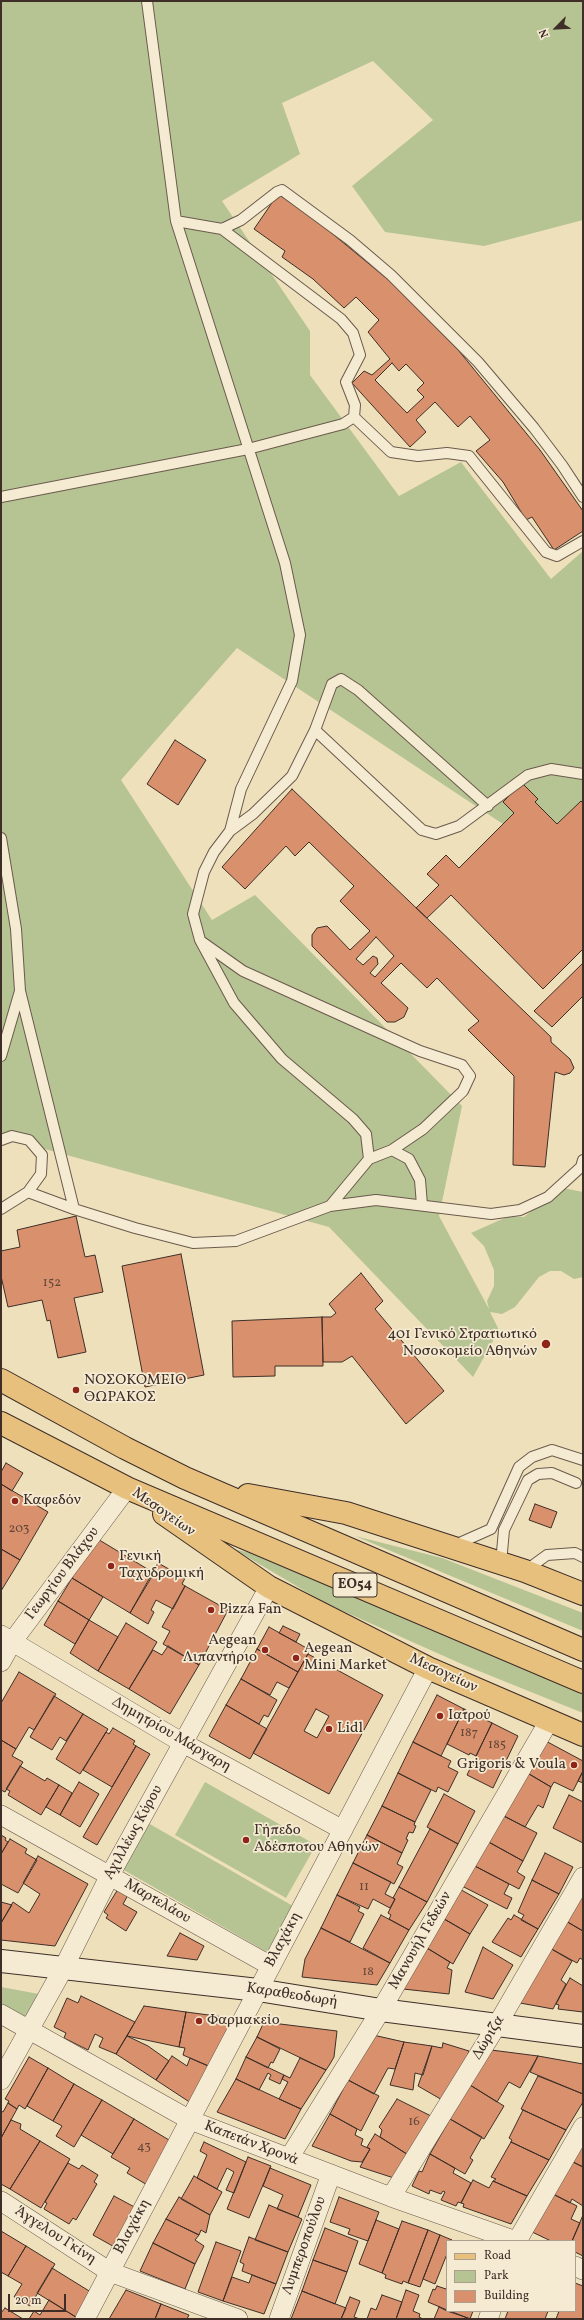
<!DOCTYPE html>
<meta charset="utf-8">
<style>
body{margin:0}
#map{position:relative;width:584px;height:2320px;overflow:hidden;background:#efe0bc;font-family:Vollkorn,serif}
canvas{display:block}
.frame{position:absolute;inset:0;border:2px solid #3e2e27;pointer-events:none}
.legend{position:absolute;left:446px;top:2240px;width:130px;height:72px;box-sizing:border-box;background:#f5ebd3;border:1px solid #ac9f8e;margin:0;padding:5px 7px;list-style:none;font-size:12px;color:#3e2e27}
.legend li{display:flex;align-items:center;gap:8px;height:20px}
.legend b{width:20px;border:1px solid #ac9f8e}
.north{position:absolute;left:536px;top:8px;width:40px;height:40px;-webkit-text-stroke:3px #f5ebd3;paint-order:stroke;rotate:246deg;font-size:11px;font-weight:700;line-height:16px;text-align:center;color:#3e2e27}
.north::after{content:'';display:block;margin:auto;width:14px;height:18px;background:#3e2e27;clip-path:polygon(50% 0,100% 100%,50% 72%,0 100%)}
.scale{position:absolute;left:8px;top:2294px;width:58px;height:18px;box-sizing:border-box;border:2px solid #3e2e27;border-top:0;padding-left:5px;font-size:12px;line-height:14px;white-space:nowrap;color:#3e2e27;-webkit-text-stroke:3px #f5ebd3;paint-order:stroke}
</style>
<div id="map">
<canvas width="584" height="2320"></canvas>
<div class="frame"></div>
<ul class="legend">
<li><b style="height:5px;background:#e8c07e"></b>Road</li>
<li><b style="height:11px;background:#b6c393"></b>Park</li>
<li><b style="height:11px;background:#d9916d"></b>Building</li>
</ul>
<div class="north">N</div>
<div class="scale">20 m</div>
</div>
<script>
const ctx = document.querySelector('canvas').getContext('2d');
ctx.lineJoin = 'round';
function fillPath(path, color) {
  ctx.fillStyle = color;
  ctx.fill(path, 'evenodd');
}
function poly(rows) {
  const path = new Path2D();
  for (const r of rows) {
    path.moveTo(r[0], r[1]);
    for (let i = 2; i < r.length; i += 2) path.lineTo(r[i], r[i + 1]);
  }
  return path;
}
function strokePath(path, color, width, dash) {
  ctx.strokeStyle = color;
  ctx.lineWidth = width;
  ctx.lineCap = dash ? 'butt' : 'round';
  ctx.setLineDash(dash || []);
  ctx.stroke(path);
}
function write(font, color, halo, rows, align = 'center') {
  ctx.font = font + ' Vollkorn,serif';
  ctx.lineWidth = 3.5;
  ctx.setLineDash([]);
  ctx.textBaseline = 'middle';
  ctx.strokeStyle = halo;
  ctx.fillStyle = color;
  for (const [text, x, y, turn = 0] of rows) {
    ctx.save();
    ctx.translate(x, y);
    ctx.rotate((+turn || 0) * Math.PI / 180);
    ctx.textAlign = isNaN(turn) ? turn : align;
    if (halo) ctx.strokeText(text, 0, 0);
    ctx.fillText(text, 0, 0);
    ctx.restore();
  }
}
fillPath(poly([
 [1,1,583,1,583,220,484,246,385,232,352,186,433,120,373,61,282,103,300,154,222,201,310,331,310,375,399,496,461,462,551,579,583,551,583,877,237,648,121,780,212,920,255,895,462,1106,439,1216,489,1309,487,1301,494,1286,494,1270,484,1246,471,1233,509,1216,524,1217,541,1203,553,1186,583,1192,583,1277,574,1279,561,1271,550,1271,539,1277,515,1307,502,1314,490,1312,499,1330,473,1377,329,1227,1,1137],
 [355,1536,442,1558,583,1613,583,1631],
 [234,1549,272,1558,583,1690,583,1713,464,1665,325,1603],
 [205,1782,316,1845,286,1898,175,1835],
 [148,1823,293,1906,267,1952,122,1869],
 [1,1987,39,1994,23,2021,1,2006]
]), '#b6c393');
const building = poly([
 [278,194,317,221,391,282,459,351,540,450,583,511,583,531,554,550,532,517,526,520,503,482,476,451,490,440,470,416,458,427,435,402,416,420,426,432,410,447,352,383,364,371,372,375,390,359,368,332,379,320,356,297,344,308,313,279,282,257,285,251,254,229,278,194],
 [392,363,399,371,406,364,424,383,417,390,424,397,407,413,375,380,392,363],
 [175,740,206,760,178,805,147,784,175,740],
 [522,783,538,799,535,802,557,824,581,801,583,803,583,949,543,989,451,895,427,918,416,908,439,885,427,874,446,855,459,868,514,813,503,802,522,783],
 [292,789,551,1037,551,1042,570,1059,574,1068,570,1073,564,1075,555,1072,545,1167,513,1165,514,1076,468,1030,479,1021,437,978,427,988,401,963,381,983,408,1008,404,1017,395,1022,387,1022,312,946,312,935,317,928,327,926,350,950,370,931,340,901,354,886,309,842,295,856,286,846,245,889,222,867,292,789],
 [376,937,394,956,375,977,370,973,378,964,377,958,373,956,363,965,356,959,376,937],
 [583,963,583,996,552,1027,534,1011,583,963],
 [76,1216,85,1257,95,1255,103,1292,74,1298,86,1352,58,1358,50,1320,47,1321,42,1300,8,1307,1,1276,1,1251,20,1247,17,1230,76,1216],
 [181,1254,204,1375,145,1387,122,1266,181,1254],
 [361,1273,383,1301,375,1309,444,1391,406,1424,352,1356,342,1362,323,1362,322,1317,331,1317,336,1313,329,1304,361,1273],
 [322,1317,323,1366,275,1366,275,1376,233,1377,232,1321,322,1317],
 [6,1463,23,1473,12,1491,1,1484,1,1472,6,1463],
 [1,1484,48,1512,20,1560,1,1549,1,1484],
 [535,1504,557,1512,551,1528,529,1520,535,1504],
 [96,1538,154,1573,130,1613,72,1578,96,1538],
 [1,1549,20,1560,1,1591,1,1549],
 [158,1563,185,1578,182,1584,185,1586,173,1609,156,1600,151,1610,154,1612,148,1624,130,1613,158,1563],
 [72,1578,103,1597,89,1620,58,1601,72,1578],
 [185,1586,228,1610,199,1665,163,1644,170,1631,162,1627,185,1586],
 [58,1601,89,1620,75,1644,44,1625,58,1601],
 [89,1620,118,1637,98,1671,70,1653,89,1620],
 [126,1623,157,1642,129,1689,98,1671,126,1623],
 [283,1626,300,1634,296,1642,279,1633,283,1626],
 [269,1627,310,1650,298,1672,257,1649,269,1627],
 [168,1646,199,1665,170,1714,129,1689,153,1650,162,1655,168,1646],
 [257,1649,298,1672,289,1688,277,1682,270,1695,241,1679,257,1649],
 [308,1654,383,1695,329,1794,253,1753,308,1654],
 [316,1709,329,1716,317,1738,304,1731,316,1709],
 [19,1672,56,1694,34,1730,29,1727,16,1749,1,1740,1,1703,19,1672],
 [241,1679,277,1700,268,1717,264,1715,259,1724,226,1705,241,1679],
 [437,1695,464,1709,441,1756,413,1742,437,1695],
 [54,1696,83,1714,66,1741,60,1737,52,1750,30,1737,54,1696],
 [226,1705,267,1729,250,1759,209,1736,226,1705],
 [464,1709,492,1723,476,1756,470,1753,469,1755,447,1744,464,1709],
 [83,1714,108,1729,80,1774,56,1759,83,1714],
 [492,1723,518,1736,493,1788,467,1775,492,1723],
 [113,1728,135,1741,133,1744,136,1746,112,1787,83,1770,106,1732,109,1734,113,1728],
 [542,1739,583,1761,583,1771,573,1791,554,1782,551,1787,524,1771,542,1739],
 [1,1740,16,1749,12,1756,23,1762,5,1792,1,1790,1,1740],
 [413,1742,451,1761,448,1767,458,1772,448,1792,438,1787,436,1792,398,1773,413,1742],
 [136,1746,150,1754,97,1845,83,1837,136,1746],
 [20,1766,45,1781,47,1778,59,1785,41,1815,8,1795,10,1791,6,1789,20,1766],
 [524,1771,551,1787,543,1808,538,1805,525,1827,500,1814,524,1771],
 [583,1771,583,1783,578,1781,583,1771],
 [398,1773,431,1790,415,1822,382,1806,398,1773],
 [79,1782,99,1794,80,1827,60,1815,79,1782],
 [59,1785,72,1793,60,1815,46,1807,59,1785],
 [444,1794,475,1811,458,1844,427,1827,444,1794],
 [569,1795,583,1802,583,1843,553,1828,569,1795],
 [382,1806,415,1822,414,1825,416,1826,413,1833,409,1832,406,1839,408,1840,402,1853,367,1835,382,1806],
 [500,1814,537,1833,523,1861,485,1840,500,1814],
 [430,1829,458,1844,427,1902,399,1887,430,1829],
 [1,1835,6,1838,5,1840,8,1842,1,1854,1,1835],
 [367,1835,402,1853,397,1864,403,1867,394,1884,353,1863,367,1835],
 [10,1839,27,1849,25,1853,37,1860,18,1893,1,1884,1,1854,10,1839],
 [485,1840,523,1861,517,1872,525,1877,519,1889,471,1864,485,1840],
 [545,1853,573,1867,559,1894,532,1880,545,1853],
 [38,1856,88,1884,55,1946,1,1940,1,1923,13,1902,29,1913,40,1894,23,1883,38,1856],
 [353,1863,391,1882,385,1894,395,1899,390,1908,373,1899,368,1909,337,1895,353,1863],
 [471,1864,509,1884,504,1894,512,1898,507,1909,460,1885,471,1864],
 [532,1880,559,1894,538,1929,521,1920,524,1915,518,1912,532,1880],
 [399,1887,427,1902,409,1930,389,1919,391,1915,388,1913,395,1899,393,1898,399,1887],
 [456,1887,488,1905,470,1934,439,1916,456,1887],
 [583,1887,583,1931,564,1920,583,1887],
 [118,1889,128,1895,123,1904,137,1912,126,1931,106,1918,108,1915,104,1912,118,1889],
 [337,1895,360,1907,358,1911,364,1914,350,1942,321,1928,337,1895],
 [1,1902,12,1905,1,1923,1,1902],
 [381,1915,409,1930,390,1963,363,1948,381,1915],
 [514,1915,538,1929,521,1957,492,1942,508,1918,511,1920,514,1915],
 [439,1916,470,1934,453,1964,422,1945,439,1916],
 [564,1920,583,1931,583,1960,580,1958,577,1963,548,1947,564,1920],
 [321,1928,390,1963,377,1985,302,1977,305,1959,321,1928],
 [180,1933,204,1946,197,1960,167,1956,180,1933],
 [422,1945,450,1962,447,1968,452,1970,449,1994,403,1989,422,1945],
 [483,1947,513,1965,493,1999,465,1992,483,1947],
 [548,1947,572,1961,561,1980,566,1984,553,2009,520,2003,548,1947],
 [570,1978,583,1986,583,2012,558,2009,559,2005,556,2004,570,1978],
 [81,1996,135,2022,116,2054,99,2047,103,2038,95,2034,88,2050,64,2038,66,2033,54,2027,67,1998,78,2003,81,1996],
 [144,2006,186,2012,179,2047,127,2036,144,2006],
 [186,2012,231,2018,235,2022,213,2068,183,2055,185,2048,179,2047,186,2012],
 [264,2022,337,2031,334,2057,330,2064,326,2070,257,2037,264,2022],
 [373,2035,404,2042,395,2069,388,2068,374,2094,348,2080,373,2035],
 [127,2036,148,2046,169,2061,156,2080,116,2054,127,2036],
 [257,2037,280,2049,273,2063,271,2062,268,2068,246,2057,257,2037],
 [404,2042,432,2046,423,2075,415,2073,413,2090,390,2085,404,2042],
 [443,2043,469,2051,465,2064,444,2101,418,2086,432,2046,442,2048,443,2043],
 [491,2050,538,2056,520,2088,509,2082,497,2102,470,2085,491,2050],
 [172,2056,187,2066,190,2058,213,2068,194,2105,156,2080,172,2056],
 [538,2056,583,2064,583,2094,530,2072,538,2056],
 [29,2057,48,2068,25,2109,19,2105,17,2109,8,2103,9,2101,5,2099,29,2057],
 [246,2057,284,2075,280,2084,269,2079,271,2075,268,2073,259,2090,236,2079,246,2057],
 [300,2058,326,2070,301,2109,279,2099,288,2082,282,2079,284,2075,290,2078,300,2058],
 [48,2068,74,2084,53,2121,27,2106,48,2068],
 [538,2076,583,2094,583,2102,566,2130,521,2109,538,2076],
 [236,2079,301,2109,285,2139,217,2112,236,2079],
 [348,2080,379,2096,361,2131,330,2114,348,2080],
 [74,2084,102,2100,74,2147,56,2136,62,2126,53,2121,74,2084],
 [470,2085,504,2106,484,2139,450,2119,470,2085],
 [397,2099,433,2117,410,2156,380,2137,382,2130,379,2127,397,2099],
 [102,2100,134,2119,113,2154,81,2135,102,2100],
 [8,2103,17,2109,1,2138,1,2111,3,2112,8,2103],
 [523,2110,566,2130,549,2160,511,2142,512,2140,509,2138,523,2110],
 [330,2114,357,2129,355,2135,363,2139,361,2145,370,2149,362,2162,351,2161,312,2146,330,2114],
 [134,2119,174,2143,149,2186,127,2173,130,2168,111,2157,134,2119],
 [450,2119,482,2137,470,2158,473,2160,465,2174,430,2154,450,2119],
 [11,2120,21,2124,20,2129,40,2141,10,2189,1,2184,1,2138,11,2120],
 [375,2134,410,2156,397,2179,360,2167,370,2149,367,2147,375,2134],
 [40,2141,70,2159,41,2208,10,2189,40,2141],
 [204,2142,246,2162,234,2193,226,2190,234,2172,227,2168,217,2189,197,2178,207,2155,200,2151,204,2142],
 [511,2142,549,2160,527,2196,493,2181,496,2179,491,2177,511,2142],
 [583,2144,583,2167,573,2162,583,2144],
 [430,2154,455,2168,453,2173,471,2183,461,2203,458,2202,456,2206,441,2200,445,2192,443,2191,441,2194,430,2190,429,2194,412,2186,419,2171,422,2172,430,2154],
 [248,2157,271,2166,249,2218,227,2209,248,2157],
 [573,2162,583,2167,583,2206,572,2199,570,2203,549,2192,573,2162],
 [68,2163,79,2169,82,2165,98,2175,94,2182,97,2184,76,2220,73,2218,69,2224,44,2209,47,2203,45,2202,68,2163],
 [270,2168,311,2185,298,2217,277,2209,283,2195,263,2186,270,2168],
 [194,2176,222,2192,210,2215,181,2199,194,2176],
 [473,2180,489,2188,493,2181,527,2196,511,2224,463,2207,464,2204,461,2203,473,2180],
 [549,2192,577,2206,571,2219,580,2223,572,2241,551,2241,530,2231,549,2192],
 [114,2196,140,2210,118,2249,93,2235,114,2196],
 [179,2197,210,2215,206,2233,201,2230,199,2235,166,2219,179,2197],
 [339,2197,379,2212,368,2241,348,2234,350,2229,330,2222,339,2197],
 [269,2205,302,2219,288,2252,255,2240,269,2205],
 [583,2215,583,2256,575,2252,575,2241,572,2241,583,2215],
 [166,2219,199,2235,195,2240,204,2246,195,2264,153,2243,166,2219],
 [376,2220,399,2229,382,2273,359,2264,376,2220],
 [402,2221,428,2230,408,2283,403,2281,402,2284,385,2278,386,2275,382,2273,402,2221],
 [325,2228,358,2241,347,2272,313,2260,325,2228],
 [428,2230,440,2235,420,2287,408,2283,428,2230],
 [1,2231,26,2246,8,2276,1,2272,1,2231],
 [440,2235,452,2240,447,2241,447,2254,435,2284,423,2279,440,2235],
 [249,2237,288,2252,276,2284,242,2271,244,2264,240,2262,249,2237],
 [216,2242,241,2251,223,2301,198,2292,216,2242],
 [153,2243,195,2264,185,2289,140,2271,153,2243],
 [26,2246,55,2264,30,2306,14,2297,22,2284,8,2276,26,2246],
 [313,2260,347,2272,335,2304,302,2291,313,2260],
 [52,2268,94,2294,79,2319,37,2293,52,2268],
 [252,2275,276,2284,264,2314,223,2301,232,2277,249,2283,252,2275],
 [575,2283,583,2286,583,2319,556,2319,559,2311,575,2311,575,2283],
 [437,2286,446,2289,447,2286,447,2310,428,2302,433,2289,435,2290,437,2286],
 [126,2290,161,2304,155,2319,109,2319,126,2290],
 [406,2290,419,2295,413,2311,420,2314,419,2317,423,2319,396,2319,406,2290],
 [302,2291,346,2308,341,2319,291,2319,302,2291],
 [382,2295,402,2302,396,2319,367,2319,371,2308,376,2310,382,2295],
 [350,2297,360,2301,354,2317,360,2319,341,2319,350,2297],
 [49,2300,79,2319,29,2319,34,2311,40,2315,49,2300],
 [161,2304,189,2315,187,2319,155,2319,161,2304],
 [439,2307,447,2311,471,2319,434,2319,439,2307],
 [5,2308,23,2319,1,2319,1,2313,5,2308],
 [450,2311,473,2311,470,2319,450,2311],
 [508,2311,548,2311,545,2319,505,2319,508,2311]
]);
fillPath(building, '#d9916d');
strokePath(building, '#3e2e27', 1);
const lane = poly([
 [147,1,176,221,285,563,300,635,292,681,241,789,230,831],
 [176,221,222,229],
 [354,417,355,405,346,382,360,355,353,333,341,319,222,229,241,220,277,192,282,190,350,240,391,275,478,362,534,428,562,465,583,497],
 [354,417,391,452,418,456,447,453,469,456,546,552,557,556,583,541],
 [1,497,248,449,343,424,354,417],
 [315,730,422,830,436,834,459,826,528,775,551,769,583,774],
 [1,838,16,929,20,991,1,1056],
 [202,942,243,971,420,1051,462,1065,470,1076,463,1091,423,1129,392,1150,369,1159],
 [20,991,74,1209],
 [1,1140,12,1136,29,1140,42,1155,41,1174,28,1192,1,1209],
 [392,1150,409,1159,420,1180,422,1205],
 [28,1192,74,1209,135,1228,193,1243,236,1241,330,1206,376,1200,491,1214,520,1210,548,1197,581,1167,583,1160],
 [330,1206,369,1159,366,1134,353,1119,282,1059,234,1003,200,940,193,914,204,872,214,852,230,831,253,814,292,776,315,730,332,684,341,679,358,690,488,806],
 [455,1545,491,1529,519,1467,532,1457,552,1450,583,1460],
 [501,1563,504,1530,528,1480,538,1474,552,1473,576,1483],
 [525,1571,547,1555,575,1553,583,1557]
]);
const street = poly([
 [1,1635,183,1743,343,1830],
 [1,1662,12,1642,127,1488],
 [1,1815,271,1966],
 [1,2014,190,2120,391,2197,516,2241],
 [1,2080,63,1969,110,1875,269,1587],
 [289,2158,381,2010,549,1721],
 [391,2197,497,2025,583,1877],
 [1,2201,110,2272,238,2319],
 [517,2241,583,2127],
 [575,2266,583,2270],
 [85,2319,428,1668],
 [279,2319,331,2174],
 [488,2319,491,2311]
]);
const secondary = poly([
 [1,1961,258,1990,381,2010,583,2036]
]);
const primary = poly([
 [1,1380,125,1448,185,1478,583,1650],
 [1,1423,127,1488,583,1682],
 [248,1495,346,1513,525,1571,583,1594],
 [164,1514,269,1587,428,1668,583,1735]
]);
strokePath(lane, '#6a5a4c', 12);
strokePath(street, '#6a5a4c', 20);
strokePath(secondary, '#3e2e27', 24);
strokePath(primary, '#3e2e27', 24);
strokePath(lane, '#f5ebd3', 10);
strokePath(street, '#f5ebd3', 19);
strokePath(secondary, '#f5ebd3', 22);
strokePath(primary, '#e8c07e', 22);
for (const [x, y, r, color] of [
 [546,1344,5,"#8f2418"],
 [76,1390,4,"#8f2418"],
 [15,1501,4,"#8f2418"],
 [111,1566,4,"#8f2418"],
 [211,1610,4,"#8f2418"],
 [265,1650,4,"#8f2418"],
 [296,1658,4,"#8f2418"],
 [440,1716,4,"#8f2418"],
 [329,1729,4,"#8f2418"],
 [574,1765,4,"#8f2418"],
 [246,1840,4,"#8f2418"],
 [199,2021,4,"#8f2418"]
]) {
  const dot = new Path2D();
  dot.arc(x, y, r, 0, 2 * Math.PI);
  ctx.fillStyle = color;
  ctx.fill(dot);
  strokePath(dot, '#f5ebd3', 1.5);
}
write('13px', '#654738', null, [
 ["152",52,1284],
 ["203",19,1530],
 ["187",469,1734],
 ["185",497,1746],
 ["11",364,1888],
 ["18",368,1973],
 ["16",414,2123],
 ["43",144,2148]
]);
for (const [x, y, w] of [
 [355,1585,44]
]) {
  const box = new Path2D();
  box.roundRect(x - w / 2, y - 12, w, 24, 3);
  ctx.fillStyle = '#f5ebd3';
  ctx.fill(box);
  strokePath(box, '#3e2e27', 1);
}
write('bold 14px', '#3e2e27', null, [
 ["ΕΟ54",355,1585]
]);
write('15px', '#3e2e27', '#f5ebd3', [
 ["401 Γενικό Στρατιωτικό",537,1335,"right"],
 ["Νοσοκομείο Αθηνών",537,1352,"right"],
 ["ΝΟΣΟΚΟΜΕΙΟ",84,1381],
 ["ΘΩΡΑΚΟΣ",84,1398],
 ["Καφεδόν",23,1501],
 ["Γενική",119,1557],
 ["Ταχυδρομική",119,1574],
 ["Pizza Fan",219,1610],
 ["Aegean",257,1641,"right"],
 ["Λιπαντήριο",257,1658,"right"],
 ["Aegean",304,1649],
 ["Mini Market",304,1666],
 ["Ιατρού",448,1716],
 ["Lidl",337,1729],
 ["Grigoris & Voula",566,1765,"right"],
 ["Γήπεδο",254,1831],
 ["Αδέσποτου Αθηνών",254,1848],
 ["Φαρμακείο",207,2021]
], 'left');
write('15px', '#3e2e27', '#f5ebd3', [
 ["Μεσογείων",163,1513,35],
 ["Γεωργίου Βλάχου",63,1574,-53],
 ["Μεσογείων",443,1674,25],
 ["Δημητρίου Μάργαρη",171,1735,30],
 ["Αχιλλέως Κύρου",134,1833,-61],
 ["Μαρτελάου",157,1902,30],
 ["Βλαχάκη",284,1940,-62],
 ["Μανουήλ Γεδεών",421,1941,-60],
 ["Καραθεοδωρή",292,1996,9],
 ["Δώριζα",489,2038,-59],
 ["Καπετάν Χρονά",251,2144,21],
 ["Βλαχάκη",133,2227,-62],
 ["Άγγελου Γκίνη",55,2236,33],
 ["Λυμπεροπούλου",305,2246,-70]
]);
</script>
